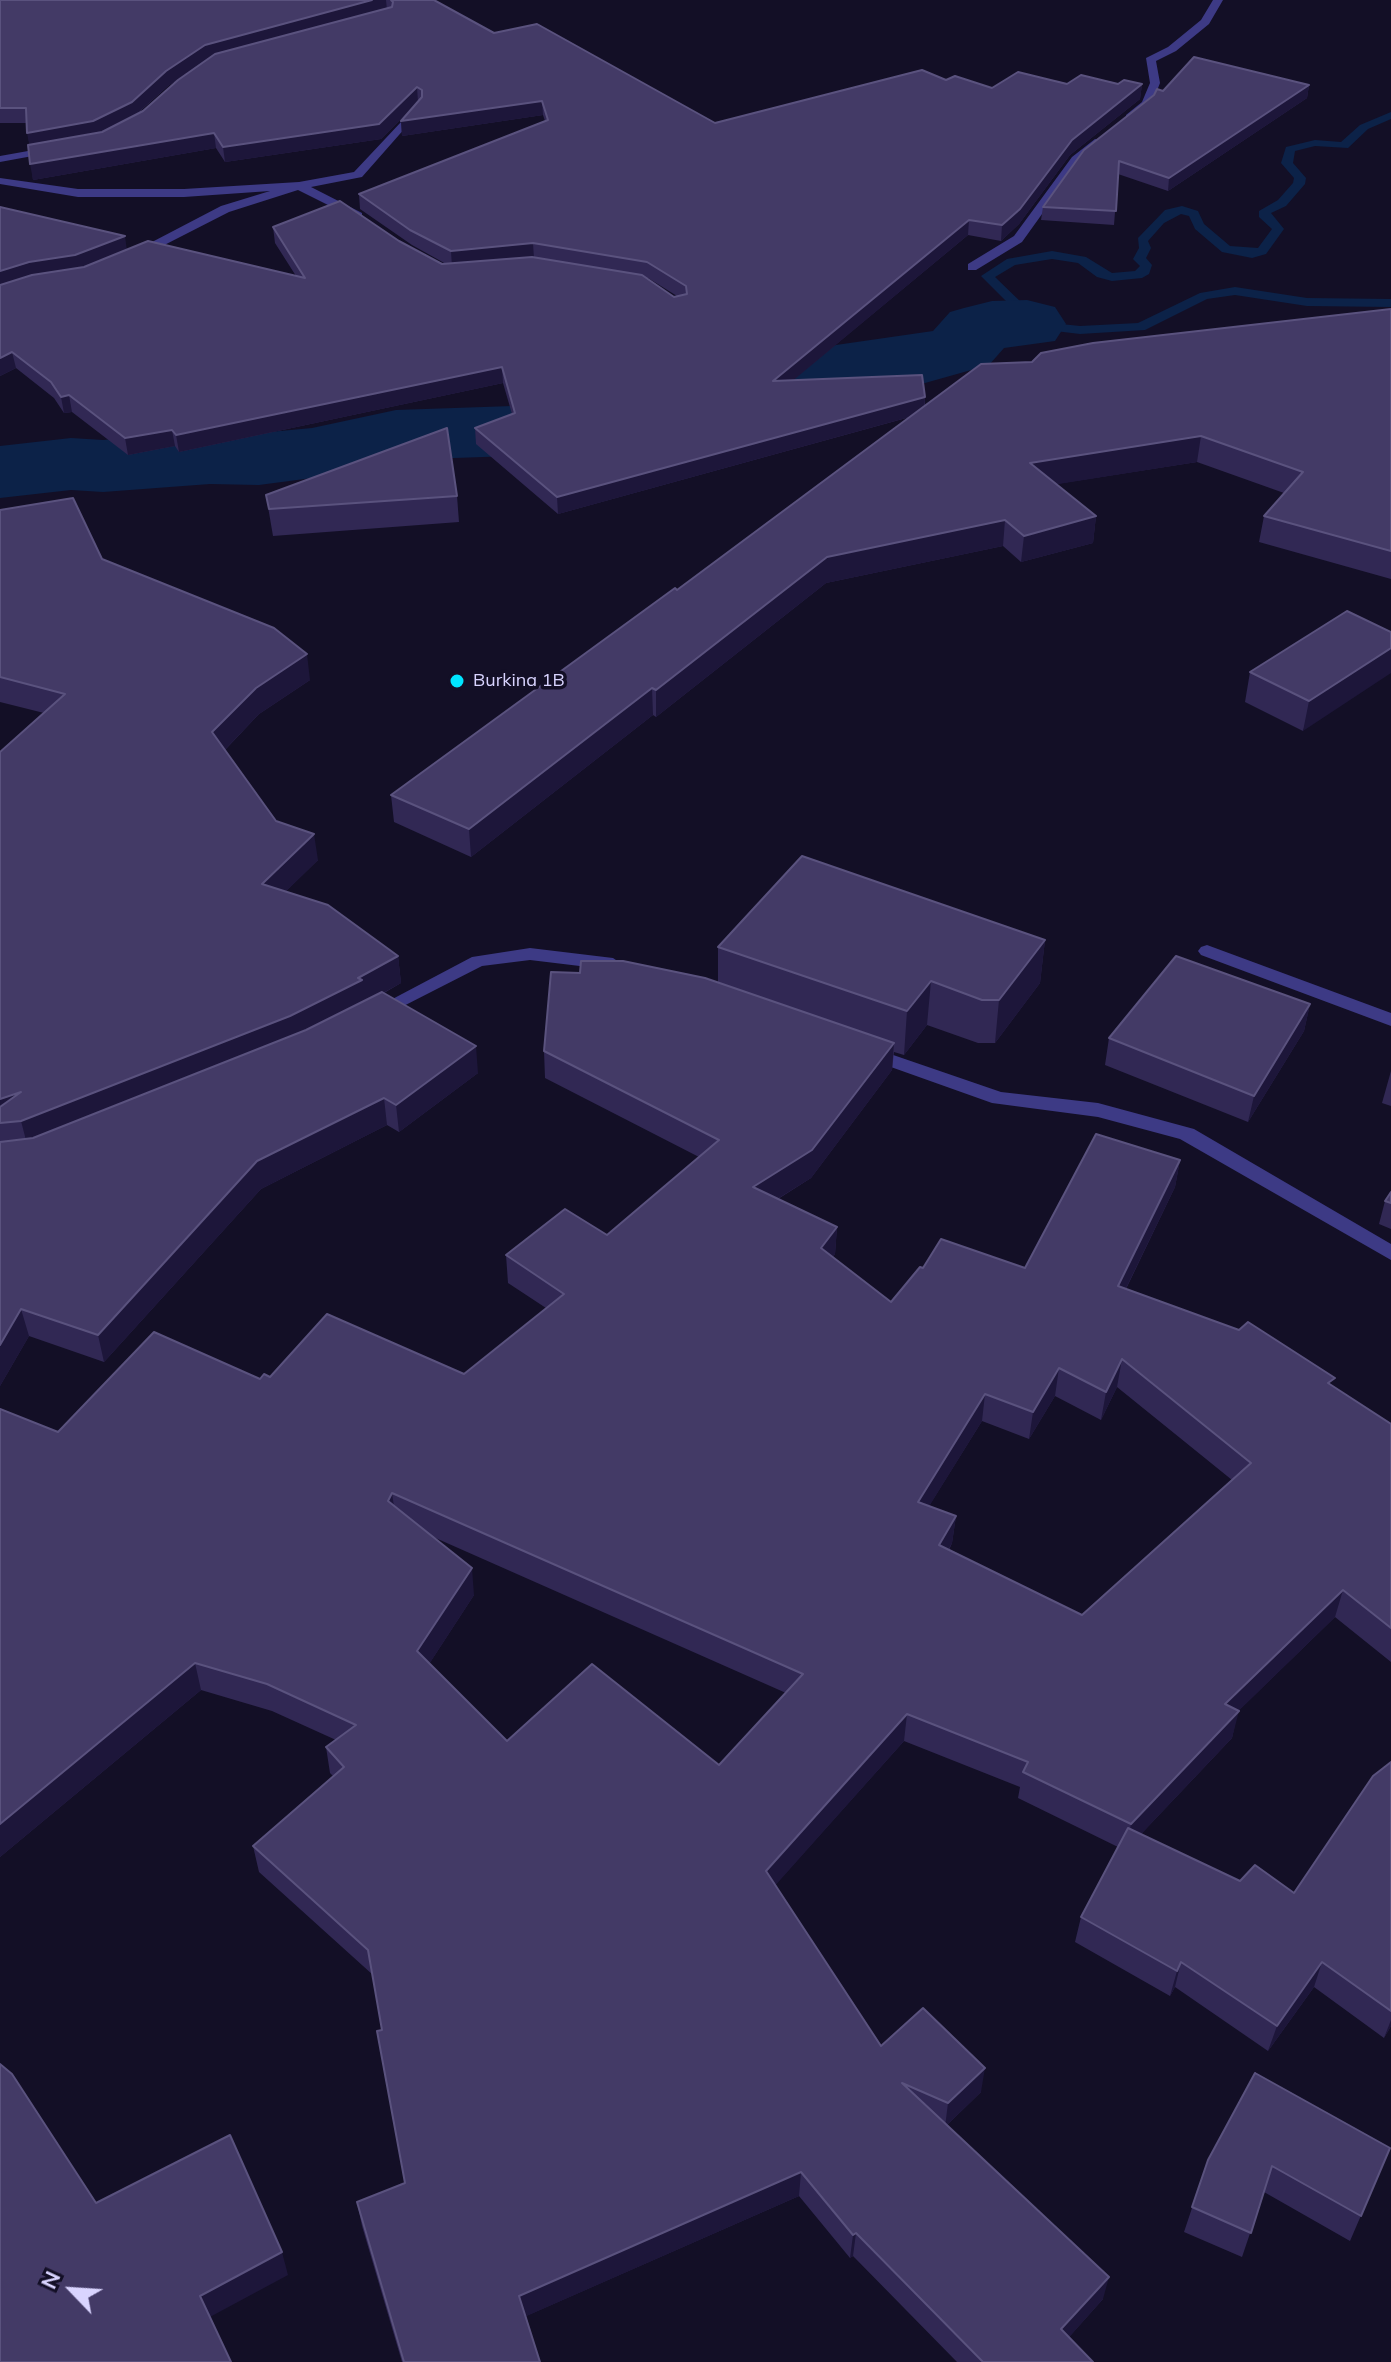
<!DOCTYPE html>
<style>
body{margin:0}
#map{position:relative;width:1391px;height:2362px;overflow:hidden;background:#130f26;font-family:Mulish,sans-serif}
canvas{display:block}
.north{position:absolute;left:32px;top:2250px;width:80px;height:80px;-webkit-text-stroke:6px #130f26;paint-order:stroke;rotate:295deg;font-size:22px;font-weight:700;line-height:32px;text-align:center;color:#d9d4ff}
.north::after{content:'';display:block;margin:auto;width:28px;height:36px;background:#d9d4ff;clip-path:polygon(50% 0,100% 100%,50% 72%,0 100%)}
</style>
<div id="map">
<canvas width="1391" height="2362"></canvas>
<div class="north">N</div>
</div>
<script>
const ctx = document.querySelector('canvas').getContext('2d');
ctx.lineJoin = 'round';
function poly(rows) {
  const path = new Path2D();
  for (const r of rows) {
    path.moveTo(r[0], r[1]);
    for (let i = 2; i < r.length; i += 2) path.lineTo(r[i], r[i + 1]);
  }
  return path;
}
function fillPath(path, color) {
  ctx.fillStyle = color;
  ctx.fill(path, 'evenodd');
}
function strokePath(path, color, width, dash) {
  ctx.strokeStyle = color;
  ctx.lineWidth = width;
  ctx.lineCap = dash ? 'butt' : 'round';
  ctx.setLineDash(dash || []);
  ctx.stroke(path);
}
function write(font, color, halo, rows, align = 'center') {
  ctx.font = font + ' Mulish,sans-serif';
  ctx.lineWidth = 7;
  ctx.setLineDash([]);
  ctx.textBaseline = 'middle';
  ctx.strokeStyle = halo;
  ctx.fillStyle = color;
  for (const [text, x, y, turn = 0] of rows) {
    ctx.save();
    ctx.translate(x, y);
    ctx.rotate((+turn || 0) * Math.PI / 180);
    ctx.textAlign = isNaN(turn) ? turn : align;
    if (halo) ctx.strokeText(text, 0, 0);
    ctx.fillText(text, 0, 0);
    ctx.restore();
  }
}
fillPath(poly([
 [1391,112,1391,119,1368,129,1348,148,1315,146,1295,151,1293,163,1306,178,1305,184,1286,206,1271,213,1284,229,1266,254,1252,258,1222,252,1195,229,1189,216,1181,214,1164,223,1148,241,1151,248,1146,258,1152,265,1149,274,1142,278,1112,281,1097,277,1078,263,1052,259,1015,265,995,277,1025,306,1032,321,1080,326,1138,323,1200,293,1235,287,1307,298,1391,299,1391,307,1307,306,1235,295,1207,299,1145,330,1080,334,1022,327,1015,310,981,276,1007,259,1052,251,1086,257,1112,273,1135,271,1140,266,1133,259,1139,248,1138,238,1165,210,1182,206,1198,211,1204,224,1230,246,1258,248,1272,229,1259,217,1259,211,1278,200,1293,183,1294,178,1281,163,1286,147,1315,140,1341,142,1360,125,1391,112]
]), '#0c2248');
fillPath(poly([
 [1027,300,1055,307,1066,324,1055,341,1004,348,989,365,925,383,863,387,830,407,801,415,772,420,720,419,709,428,600,453,396,460,312,478,259,485,210,484,103,492,71,490,0,498,0,446,71,438,103,440,210,432,259,433,312,428,396,410,600,403,652,391,671,377,700,369,778,369,807,352,836,345,933,331,950,312,964,308,992,301,1027,300]
]), '#0c2248');
fillPath(poly([
 [1213,0,1223,0,1209,24,1176,51,1156,61,1160,83,1151,106,1134,119,1126,119,1126,115,1142,102,1150,83,1146,58,1168,47,1201,20,1213,0],
 [417,105,421,106,421,110,362,177,311,187,362,213,362,219,358,220,298,190,229,212,135,260,129,256,131,253,221,206,270,191,184,197,78,197,0,184,0,178,78,189,184,189,299,182,354,172,417,105],
 [1095,139,1105,141,1080,161,1022,242,976,270,968,270,968,264,1014,236,1072,157,1095,139],
 [56,146,60,147,60,151,0,162,0,156,56,146],
 [1207,945,1391,1013,1391,1026,1201,955,1198,951,1201,947,1207,945],
 [530,948,613,958,622,964,613,970,530,960,482,966,382,1017,375,1019,366,1013,472,957,530,948],
 [867,1046,1001,1092,1098,1103,1194,1129,1391,1244,1391,1260,1180,1139,1098,1117,992,1103,860,1056,858,1052,867,1046]
]), '#3d3a85');
fillPath(poly([
 [0,0,434,0,494,33,715,123,946,80,992,88,1067,84,1142,84,1140,99,1070,155,1019,224,1001,241,968,235,793,380,925,397,925,406,1032,362,1391,309,1391,579,1259,542,1264,516,1284,493,1197,462,1056,484,1096,516,1093,543,1021,562,1003,546,826,583,656,717,653,715,471,857,394,822,391,795,677,590,910,417,558,514,476,444,475,428,512,414,503,383,179,452,175,446,128,455,72,412,64,413,54,398,16,368,0,376,0,207,127,250,296,276,275,243,273,227,399,241,442,264,446,264,412,245,360,209,359,194,545,121,543,115,402,136,401,121,418,102,381,139,225,162,216,148,33,180,27,123,0,123],
 [207,59,209,59,143,111,137,114,168,86],
 [646,278,648,278,677,296,674,297],
 [1309,85,1307,98,1168,191,1118,174,1114,225,1041,220,1043,207,1163,91],
 [266,495,457,496,459,522,273,536],
 [0,510,102,559,310,680,259,714,225,750,276,821,318,860,286,891,398,956,401,983,384,993,478,1073,399,1132,387,1125,261,1189,104,1362,29,1336,0,1386,0,752,44,713,0,702],
 [1347,611,1303,731,1245,702,1250,672],
 [1045,940,1040,983,995,1043,978,1043,927,1025,904,1055,894,1052,892,1070,811,1178,778,1199,837,1227,835,1254,833,1257,891,1302,923,1268,1025,1268,1180,1160,1175,1187,1126,1289,1333,1386,1391,1424,1391,1662,1335,1617,1238,1711,1232,1738,1141,1834,1240,1881,1294,1893,1391,1762,1391,2026,1384,2038,1314,1987,1268,2051,1175,1987,1170,1996,1075,1942,1081,1917,1118,1847,1018,1798,1020,1787,904,1741,775,1885,881,2046,981,2092,947,2125,1103,2299,1069,2337,1093,2362,957,2362,853,2256,850,2258,799,2196,526,2316,540,2362,402,2362,362,2226,357,2202,405,2183,373,1975,259,1872,253,1846,333,1776,330,1773,326,1747,336,1740,272,1711,201,1690,0,1857,0,1409,58,1432,270,1377,464,1374,546,1308,508,1283,506,1255,607,1235,699,1157,545,1078,544,1051,718,982,718,947],
 [1117,1387,1232,1480,1082,1615,949,1550,952,1543,956,1516,929,1506,982,1421,1029,1439,1055,1396,1101,1420],
 [431,1536,786,1693,719,1765,507,1741,429,1664,474,1595],
 [1310,1004,1304,1031,1248,1122,1105,1065,1109,1038],
 [1391,1071,1391,1106,1382,1103],
 [1391,1192,1391,1229,1379,1224,1385,1201],
 [1390,2148,1350,2241,1264,2192,1242,2257,1184,2232,1208,2160]
]), '#312854');
fillPath(poly([
 [372,0,386,0,387,10,207,59,168,86,134,116,95,136,30,148,27,133,166,71,205,45],
 [1142,84,1140,99,1070,155,1019,224,1001,241,1002,225,1072,140],
 [1309,85,1307,98,1168,191,1169,178],
 [417,87,418,102,381,139,225,162,223,147],
 [542,101,543,115,402,136,401,121],
 [214,133,216,148,33,180,30,164],
 [969,220,968,235,772,398,773,381],
 [125,236,127,251,78,271,0,288,0,271],
 [533,243,534,259,452,267,451,251],
 [12,352,16,368,0,376,0,358],
 [502,367,503,383,179,452,176,435],
 [69,395,72,412,64,413,61,397],
 [925,397,924,413,558,514,557,497],
 [172,430,175,446,128,455,125,438],
 [1201,436,1197,462,1027,489,1030,463],
 [1096,516,1093,543,1021,562,1024,536],
 [1005,520,1003,546,826,583,656,717,656,690,827,557],
 [1391,648,1391,673,1303,731,1309,701],
 [307,654,310,680,259,714,217,758,212,732,256,688],
 [652,688,653,715,471,857,469,829],
 [314,834,318,860,266,911,262,884],
 [1045,940,1040,983,995,1043,999,1000],
 [398,956,401,983,365,1003,365,1007,28,1148,21,1121,0,1123,0,1099,358,978],
 [931,981,927,1025,904,1055,907,1011],
 [1310,1004,1304,1031,1248,1122,1254,1096],
 [894,1043,892,1070,811,1178,753,1214,753,1187],
 [476,1046,478,1073,399,1132,396,1105],
 [384,1098,387,1125,261,1189,104,1362,98,1335,257,1161],
 [1180,1160,1175,1187,1114,1313,1118,1286],
 [837,1227,835,1254,820,1275,821,1248],
 [21,1309,29,1336,0,1386,0,1345],
 [1122,1359,1117,1387,1101,1420,1106,1392],
 [1059,1368,1055,1396,1029,1439,1033,1412],
 [985,1394,982,1421,915,1529,918,1502],
 [392,1493,396,1520,388,1501],
 [956,1516,952,1543,936,1572,939,1545],
 [472,1568,474,1595,420,1678,417,1651],
 [1343,1590,1335,1617,1218,1731,1225,1704],
 [195,1663,201,1690,0,1857,0,1824],
 [1239,1711,1232,1738,1126,1850,1131,1824],
 [907,1714,904,1741,765,1897,766,1871],
 [1181,1962,1175,1987,1170,1996,1177,1971],
 [1322,1962,1314,1987,1268,2051,1277,2026],
 [1391,2020,1391,2026,1384,2038],
 [985,2068,981,2092,945,2127,948,2103],
 [801,2172,799,2196,522,2318,519,2296],
 [856,2233,853,2256,850,2258,853,2235],
 [282,2252,288,2275,208,2318,200,2296],
 [1109,2277,1103,2299,1056,2352,1061,2329]
]), '#1d163a');
const building = poly([
 [0,0,372,0,205,45,166,71,132,102,93,121,27,133,26,108,0,108,0,0],
 [391,0,434,0,494,33,537,24,715,123,922,70,946,80,955,76,992,88,1018,72,1067,84,1081,75,1118,84,1124,80,1142,84,1072,140,1020,209,1002,225,969,220,773,381,922,375,925,397,557,497,475,428,515,413,502,367,176,435,172,430,125,438,69,395,61,397,51,382,12,352,0,358,0,285,32,275,84,267,148,241,305,278,273,227,340,201,399,241,442,264,532,257,642,275,674,297,687,294,686,286,647,262,533,243,451,251,410,230,359,194,548,120,542,101,401,121,422,97,422,90,417,87,379,124,223,147,214,133,30,164,28,145,102,132,143,111,178,80,215,54,392,7,393,2,391,0],
 [1194,57,1309,85,1169,178,1119,161,1116,211,1043,207,1084,150,1154,95,1157,89,1163,91,1194,57],
 [0,207,125,236,75,255,29,262,0,271,0,207],
 [1391,309,1391,551,1264,516,1303,472,1201,436,1030,463,1096,516,1024,536,1005,520,827,557,656,690,652,688,469,829,391,795,675,588,677,590,981,364,1032,362,1041,353,1093,343,1391,309],
 [447,428,457,496,269,509,266,495,447,428],
 [73,498,102,559,274,628,307,654,256,688,212,732,276,821,314,834,262,884,328,905,398,956,358,978,362,980,290,1016,21,1121,0,1123,0,1107,21,1092,0,1099,0,752,65,694,0,677,0,510,73,498],
 [1347,611,1391,632,1391,648,1309,701,1250,672,1347,611],
 [802,856,1045,940,999,1000,982,1000,931,981,907,1011,718,947,802,856],
 [1176,956,1310,1004,1254,1096,1109,1038,1176,956],
 [581,961,623,961,705,978,894,1043,812,1150,753,1187,837,1227,821,1248,891,1302,920,1267,923,1268,941,1239,1025,1268,1096,1134,1180,1160,1118,1286,1239,1330,1248,1322,1335,1378,1328,1383,1391,1424,1391,1628,1343,1590,1225,1704,1239,1711,1131,1824,1023,1772,1028,1762,907,1714,766,1871,881,2046,923,2008,985,2068,948,2103,902,2083,1109,2277,1061,2329,1093,2362,983,2362,856,2233,853,2235,801,2172,519,2296,540,2362,404,2362,357,2202,405,2183,377,2031,382,2030,368,1950,253,1846,344,1767,326,1747,356,1725,267,1684,195,1663,0,1824,0,1409,58,1432,154,1332,260,1379,264,1374,270,1377,327,1314,464,1374,564,1294,506,1255,565,1209,607,1235,719,1140,544,1051,551,972,580,973,581,961],
 [1122,1359,1251,1463,1082,1615,939,1545,956,1516,918,1502,985,1394,1033,1412,1059,1368,1106,1392,1122,1359],
 [392,1493,803,1674,719,1765,592,1664,507,1741,417,1651,472,1568,388,1501,392,1493],
 [382,992,476,1046,396,1105,384,1098,257,1161,98,1335,21,1309,0,1345,0,1142,33,1138,306,1030,382,992],
 [1391,1192,1391,1203,1385,1201,1391,1192],
 [1391,1762,1391,2011,1322,1962,1277,2026,1181,1962,1177,1971,1081,1917,1128,1828,1240,1881,1255,1865,1294,1893,1373,1776,1391,1762],
 [0,2064,12,2074,96,2203,230,2135,282,2252,200,2296,231,2362,0,2362,0,2064],
 [1255,2073,1390,2148,1361,2216,1272,2166,1251,2233,1192,2207,1208,2160,1255,2073]
]);
fillPath(building, '#433a66');
strokePath(building, '#5a527e', 2);
for (const [x, y, r, color] of [
 [457,681,8,"#00e5ff"]
]) {
  const dot = new Path2D();
  dot.arc(x, y, r, 0, 2 * Math.PI);
  ctx.fillStyle = color;
  ctx.fill(dot);
  strokePath(dot, '#130f26', 3);
}
write('18px', '#d9d4ff', '#130f26', [
 ["Burkina 1B",473,681]
], 'left');
</script>
